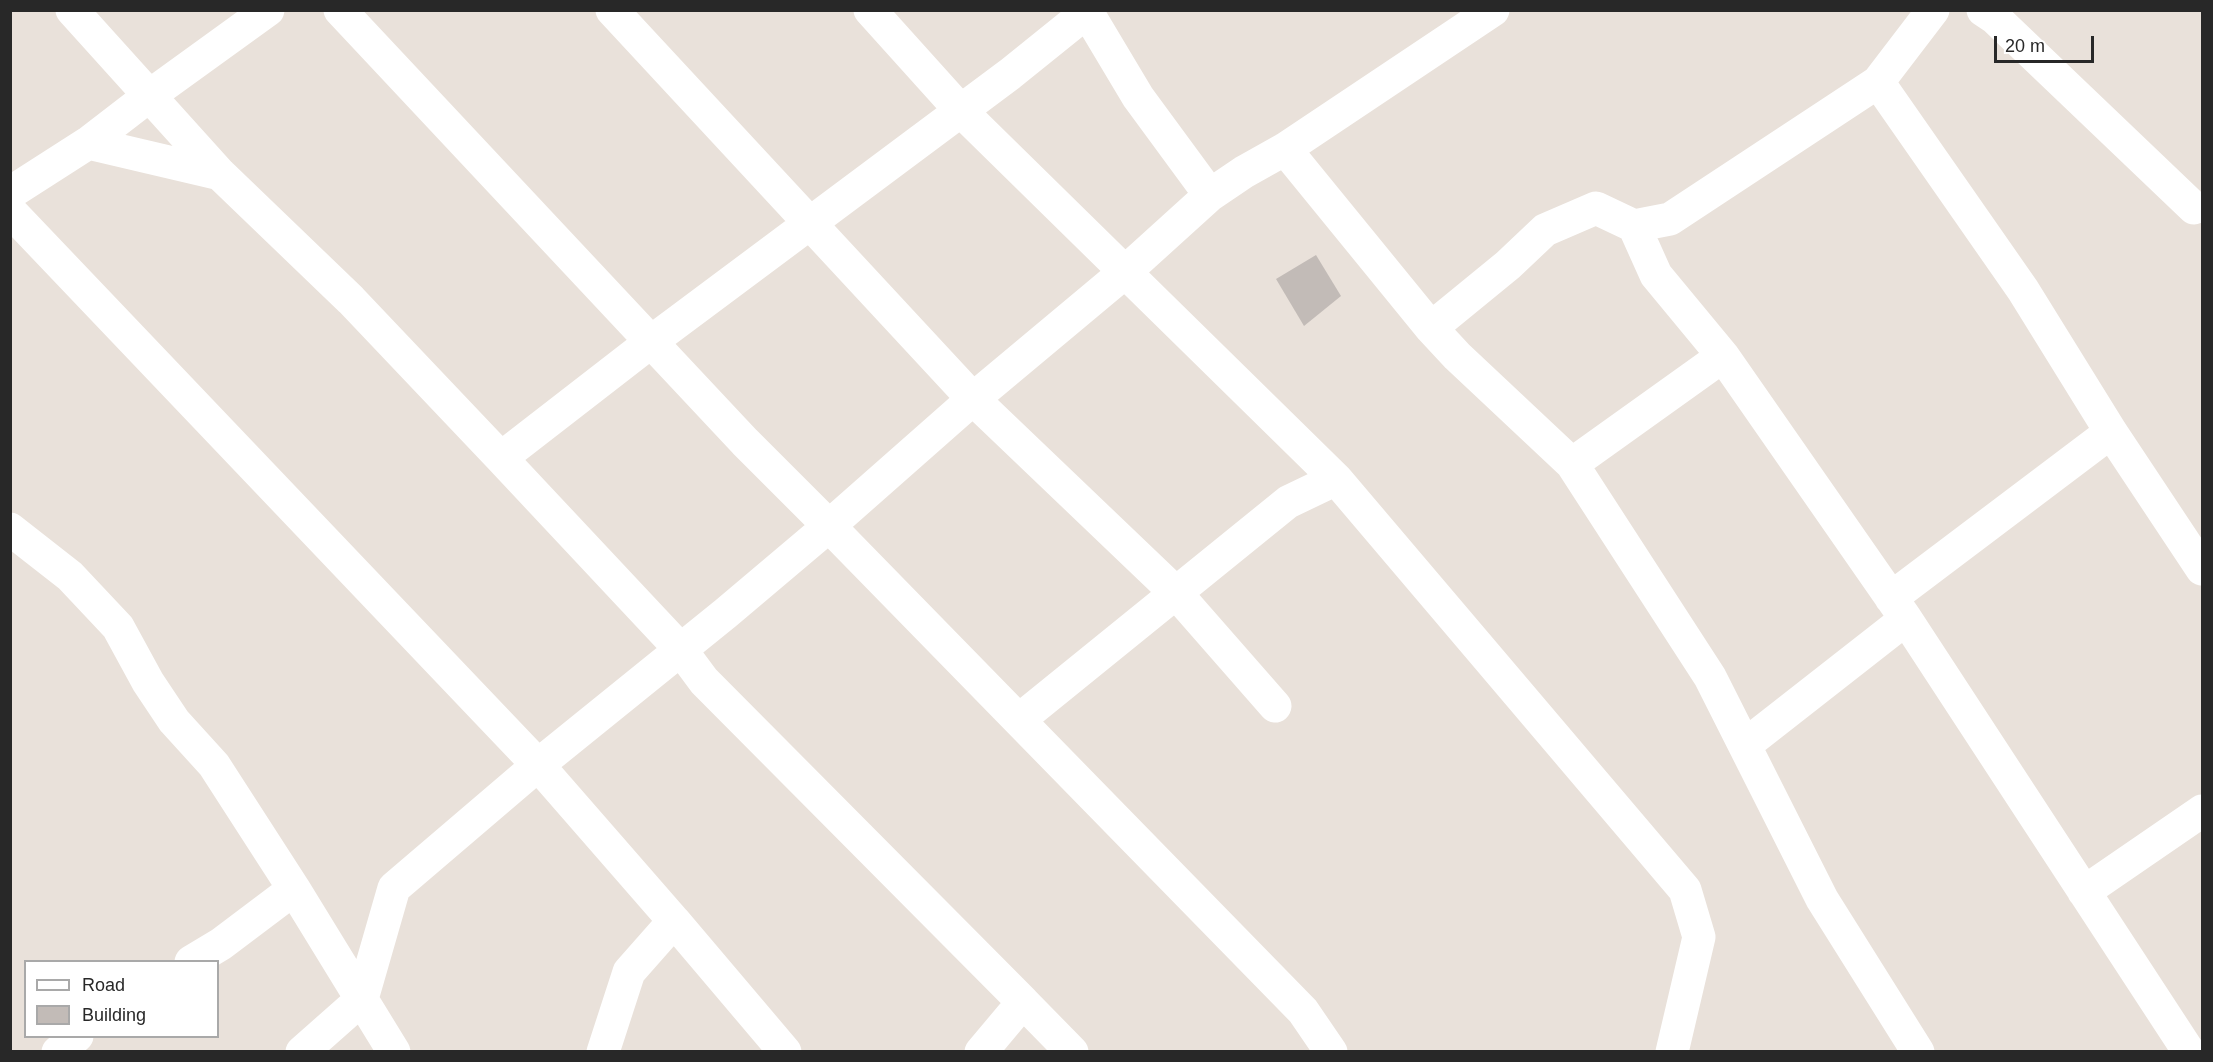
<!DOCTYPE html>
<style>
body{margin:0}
#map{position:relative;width:2213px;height:1062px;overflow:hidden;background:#e9e1da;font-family:Helvetica,sans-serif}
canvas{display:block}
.frame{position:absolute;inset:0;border:12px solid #282828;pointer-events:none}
.legend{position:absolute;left:24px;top:960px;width:195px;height:78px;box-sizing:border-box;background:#fff;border:2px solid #a9a9a9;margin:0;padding:8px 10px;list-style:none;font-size:18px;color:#282828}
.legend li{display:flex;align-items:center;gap:12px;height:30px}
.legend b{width:30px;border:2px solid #a9a9a9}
.scale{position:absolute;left:1994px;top:36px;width:100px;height:27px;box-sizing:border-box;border:3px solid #282828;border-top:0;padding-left:8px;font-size:18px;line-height:21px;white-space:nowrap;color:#282828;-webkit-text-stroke:4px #fff;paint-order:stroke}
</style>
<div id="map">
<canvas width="2213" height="1062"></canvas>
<div class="frame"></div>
<ul class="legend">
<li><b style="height:8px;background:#fff"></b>Road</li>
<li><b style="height:16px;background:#c2bbb7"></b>Building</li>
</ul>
<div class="scale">20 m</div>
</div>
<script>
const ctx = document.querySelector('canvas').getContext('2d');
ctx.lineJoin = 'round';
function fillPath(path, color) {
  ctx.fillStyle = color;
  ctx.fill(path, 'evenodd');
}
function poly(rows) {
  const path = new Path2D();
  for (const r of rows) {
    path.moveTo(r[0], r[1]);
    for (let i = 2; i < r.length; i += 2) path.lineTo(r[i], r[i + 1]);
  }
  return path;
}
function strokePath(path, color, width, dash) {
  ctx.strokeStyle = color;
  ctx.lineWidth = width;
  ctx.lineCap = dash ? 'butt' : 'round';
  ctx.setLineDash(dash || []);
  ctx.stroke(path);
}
fillPath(poly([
 [1316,255,1341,296,1304,326,1276,279]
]), '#c2bbb7');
strokePath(poly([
 [72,10,220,174,351,300,501,458,681,650,704,681,1023,1002,981,1052],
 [340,10,745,442,829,526,1303,1011,1331,1052],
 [612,10,973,399,1176,593,1275,706],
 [870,10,961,111,1336,479,1288,502,1019,720],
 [1086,10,1138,97,1210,195],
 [1933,10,1878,82,2023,290,2111,432,2202,569],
 [1983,10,1995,18,2194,208],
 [88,143,220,174],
 [1285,149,1431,328,1457,356,1572,464,1710,677,1822,899,1918,1052],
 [10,193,88,143,149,96,268,10],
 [10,211,538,765,674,921],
 [1634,226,1656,275,1723,356,1906,619,2189,1052],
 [1431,328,1508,265,1545,230,1596,208,1634,226,1670,219,1878,82],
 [501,458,652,341,1010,74,1087,12],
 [1572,464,1723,356],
 [1336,479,1685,890,1699,937,1672,1052],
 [10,529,70,576,118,627,148,682,174,721,214,765,294,889,394,1052],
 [1891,598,2111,432],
 [1745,745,1906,619],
 [2084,892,2202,811],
 [191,962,221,944,294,889],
 [1023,1002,1072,1052],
 [58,1052,77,1036],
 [302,1052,362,999,394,888,538,765,726,613,829,526,973,399,1125,272,1210,195,1244,172,1285,149,1493,10],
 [603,1052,629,972,674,921,785,1052]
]), '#fff', 33);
</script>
